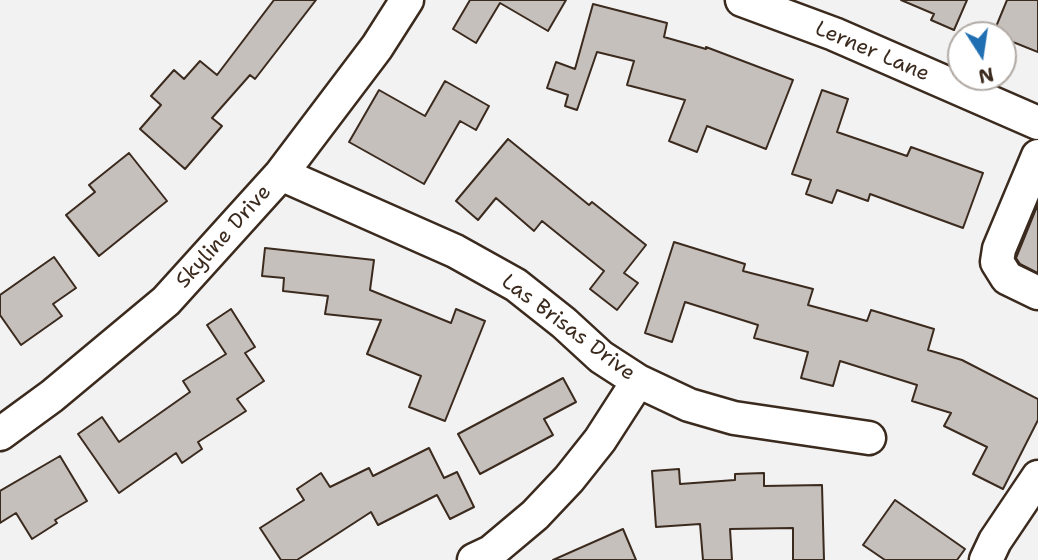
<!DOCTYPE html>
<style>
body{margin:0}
#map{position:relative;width:1038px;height:560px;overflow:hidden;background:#f3f2f2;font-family:"Shantell Sans",sans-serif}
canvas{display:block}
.north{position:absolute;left:947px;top:21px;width:70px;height:70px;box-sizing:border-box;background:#fff;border:2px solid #b1aaa5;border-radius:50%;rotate:168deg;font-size:19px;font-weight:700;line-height:28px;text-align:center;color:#3b2a1e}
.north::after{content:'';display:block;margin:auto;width:24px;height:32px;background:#1f6fb2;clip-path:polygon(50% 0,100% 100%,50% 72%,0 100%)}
</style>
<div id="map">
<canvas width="1038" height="560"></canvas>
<div class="north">N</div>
</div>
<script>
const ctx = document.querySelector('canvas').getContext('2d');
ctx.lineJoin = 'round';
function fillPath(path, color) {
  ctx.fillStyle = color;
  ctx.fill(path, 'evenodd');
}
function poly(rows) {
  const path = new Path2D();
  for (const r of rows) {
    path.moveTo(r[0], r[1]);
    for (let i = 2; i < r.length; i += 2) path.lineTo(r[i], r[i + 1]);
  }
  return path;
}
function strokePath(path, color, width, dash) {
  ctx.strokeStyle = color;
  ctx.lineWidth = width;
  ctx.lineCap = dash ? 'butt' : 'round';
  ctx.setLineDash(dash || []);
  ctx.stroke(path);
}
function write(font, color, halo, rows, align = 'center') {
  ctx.font = font + ' "Shantell Sans",sans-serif';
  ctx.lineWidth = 7;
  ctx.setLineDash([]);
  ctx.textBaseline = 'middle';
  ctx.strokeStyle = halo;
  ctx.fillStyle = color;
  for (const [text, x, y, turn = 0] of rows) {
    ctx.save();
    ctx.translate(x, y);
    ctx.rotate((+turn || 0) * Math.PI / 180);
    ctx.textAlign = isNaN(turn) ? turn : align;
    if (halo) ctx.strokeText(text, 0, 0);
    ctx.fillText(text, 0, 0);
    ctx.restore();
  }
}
const building = poly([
 [274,0,316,0,255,79,250,75,212,118,222,126,185,169,140,129,161,105,151,96,174,70,184,79,200,61,217,75,274,0],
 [470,0,566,0,548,31,500,3,476,43,453,29,470,0],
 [901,0,967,0,954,30,931,20,934,14,901,0],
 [1007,0,1038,0,1038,52,1003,38,1003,35,993,34,1007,0],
 [593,4,667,23,664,37,706,49,706,47,793,80,766,149,707,126,697,152,669,141,685,100,627,85,634,61,597,52,577,110,565,106,568,95,547,88,556,62,575,69,593,4],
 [445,81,489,106,476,130,460,121,424,184,349,142,379,90,425,116,445,81],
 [822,90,848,99,837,132,907,156,911,147,983,173,963,228,870,194,868,201,837,190,832,203,806,194,811,180,792,174,822,90],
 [508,139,589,205,592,202,646,245,624,273,638,283,617,310,590,289,604,271,542,221,534,231,496,198,478,220,456,201,508,139],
 [129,153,167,201,99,256,66,215,95,192,89,185,129,153],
 [1038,204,1038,273,1020,264,1016,258,1038,204],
 [674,242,745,264,743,271,813,289,808,305,867,321,871,310,934,329,928,350,962,360,1038,399,1038,420,1003,489,973,474,987,447,944,426,951,413,912,401,917,385,840,361,833,386,801,378,808,352,754,338,758,325,685,302,672,342,645,333,674,242],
 [265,248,374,260,370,290,451,323,456,309,485,321,445,421,409,407,421,376,367,354,381,320,325,314,328,296,283,291,284,278,262,276,265,248],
 [54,257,76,288,53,304,62,316,21,345,0,315,0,295,54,257],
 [231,309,255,347,245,353,264,381,237,399,246,411,198,442,202,449,182,463,176,453,119,493,78,434,102,417,119,442,190,392,183,381,226,354,207,325,231,309],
 [563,378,576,402,544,419,553,435,480,474,458,434,563,378],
 [429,448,444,478,457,472,474,507,450,519,437,495,378,525,371,512,297,560,281,560,260,528,304,500,297,489,321,473,330,487,369,468,373,476,429,448],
 [60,456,87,501,55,520,57,523,32,539,16,513,0,523,0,491,60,456],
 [679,469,680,484,735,480,735,474,764,473,764,486,822,485,824,560,793,560,793,528,730,529,732,560,703,560,700,524,656,527,652,471,679,469],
 [895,500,965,549,957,560,885,560,863,545,895,500],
 [623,529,636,560,553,560,623,529]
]);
fillPath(building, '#c6c0bd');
strokePath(building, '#3b2a1e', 2);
const minor = poly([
 [742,0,834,34,1038,123],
 [1038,156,999,249,997,262,1007,278,1038,293],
 [281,174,455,251,516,285,564,323,601,357,638,381,689,405,734,418,869,438],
 [0,434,52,396,166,301,281,174,377,47,407,0],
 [474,560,491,552,535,515,569,479,600,440,638,381],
 [986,560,995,541,1038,477]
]);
strokePath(minor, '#3b2a1e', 37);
strokePath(minor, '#fff', 32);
write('21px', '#3b2a1e', '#fff', [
 ["Lerner Lane",872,52,23],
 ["Skyline Drive",224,237,-48],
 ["Las Brisas Drive",568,328,37]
]);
</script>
